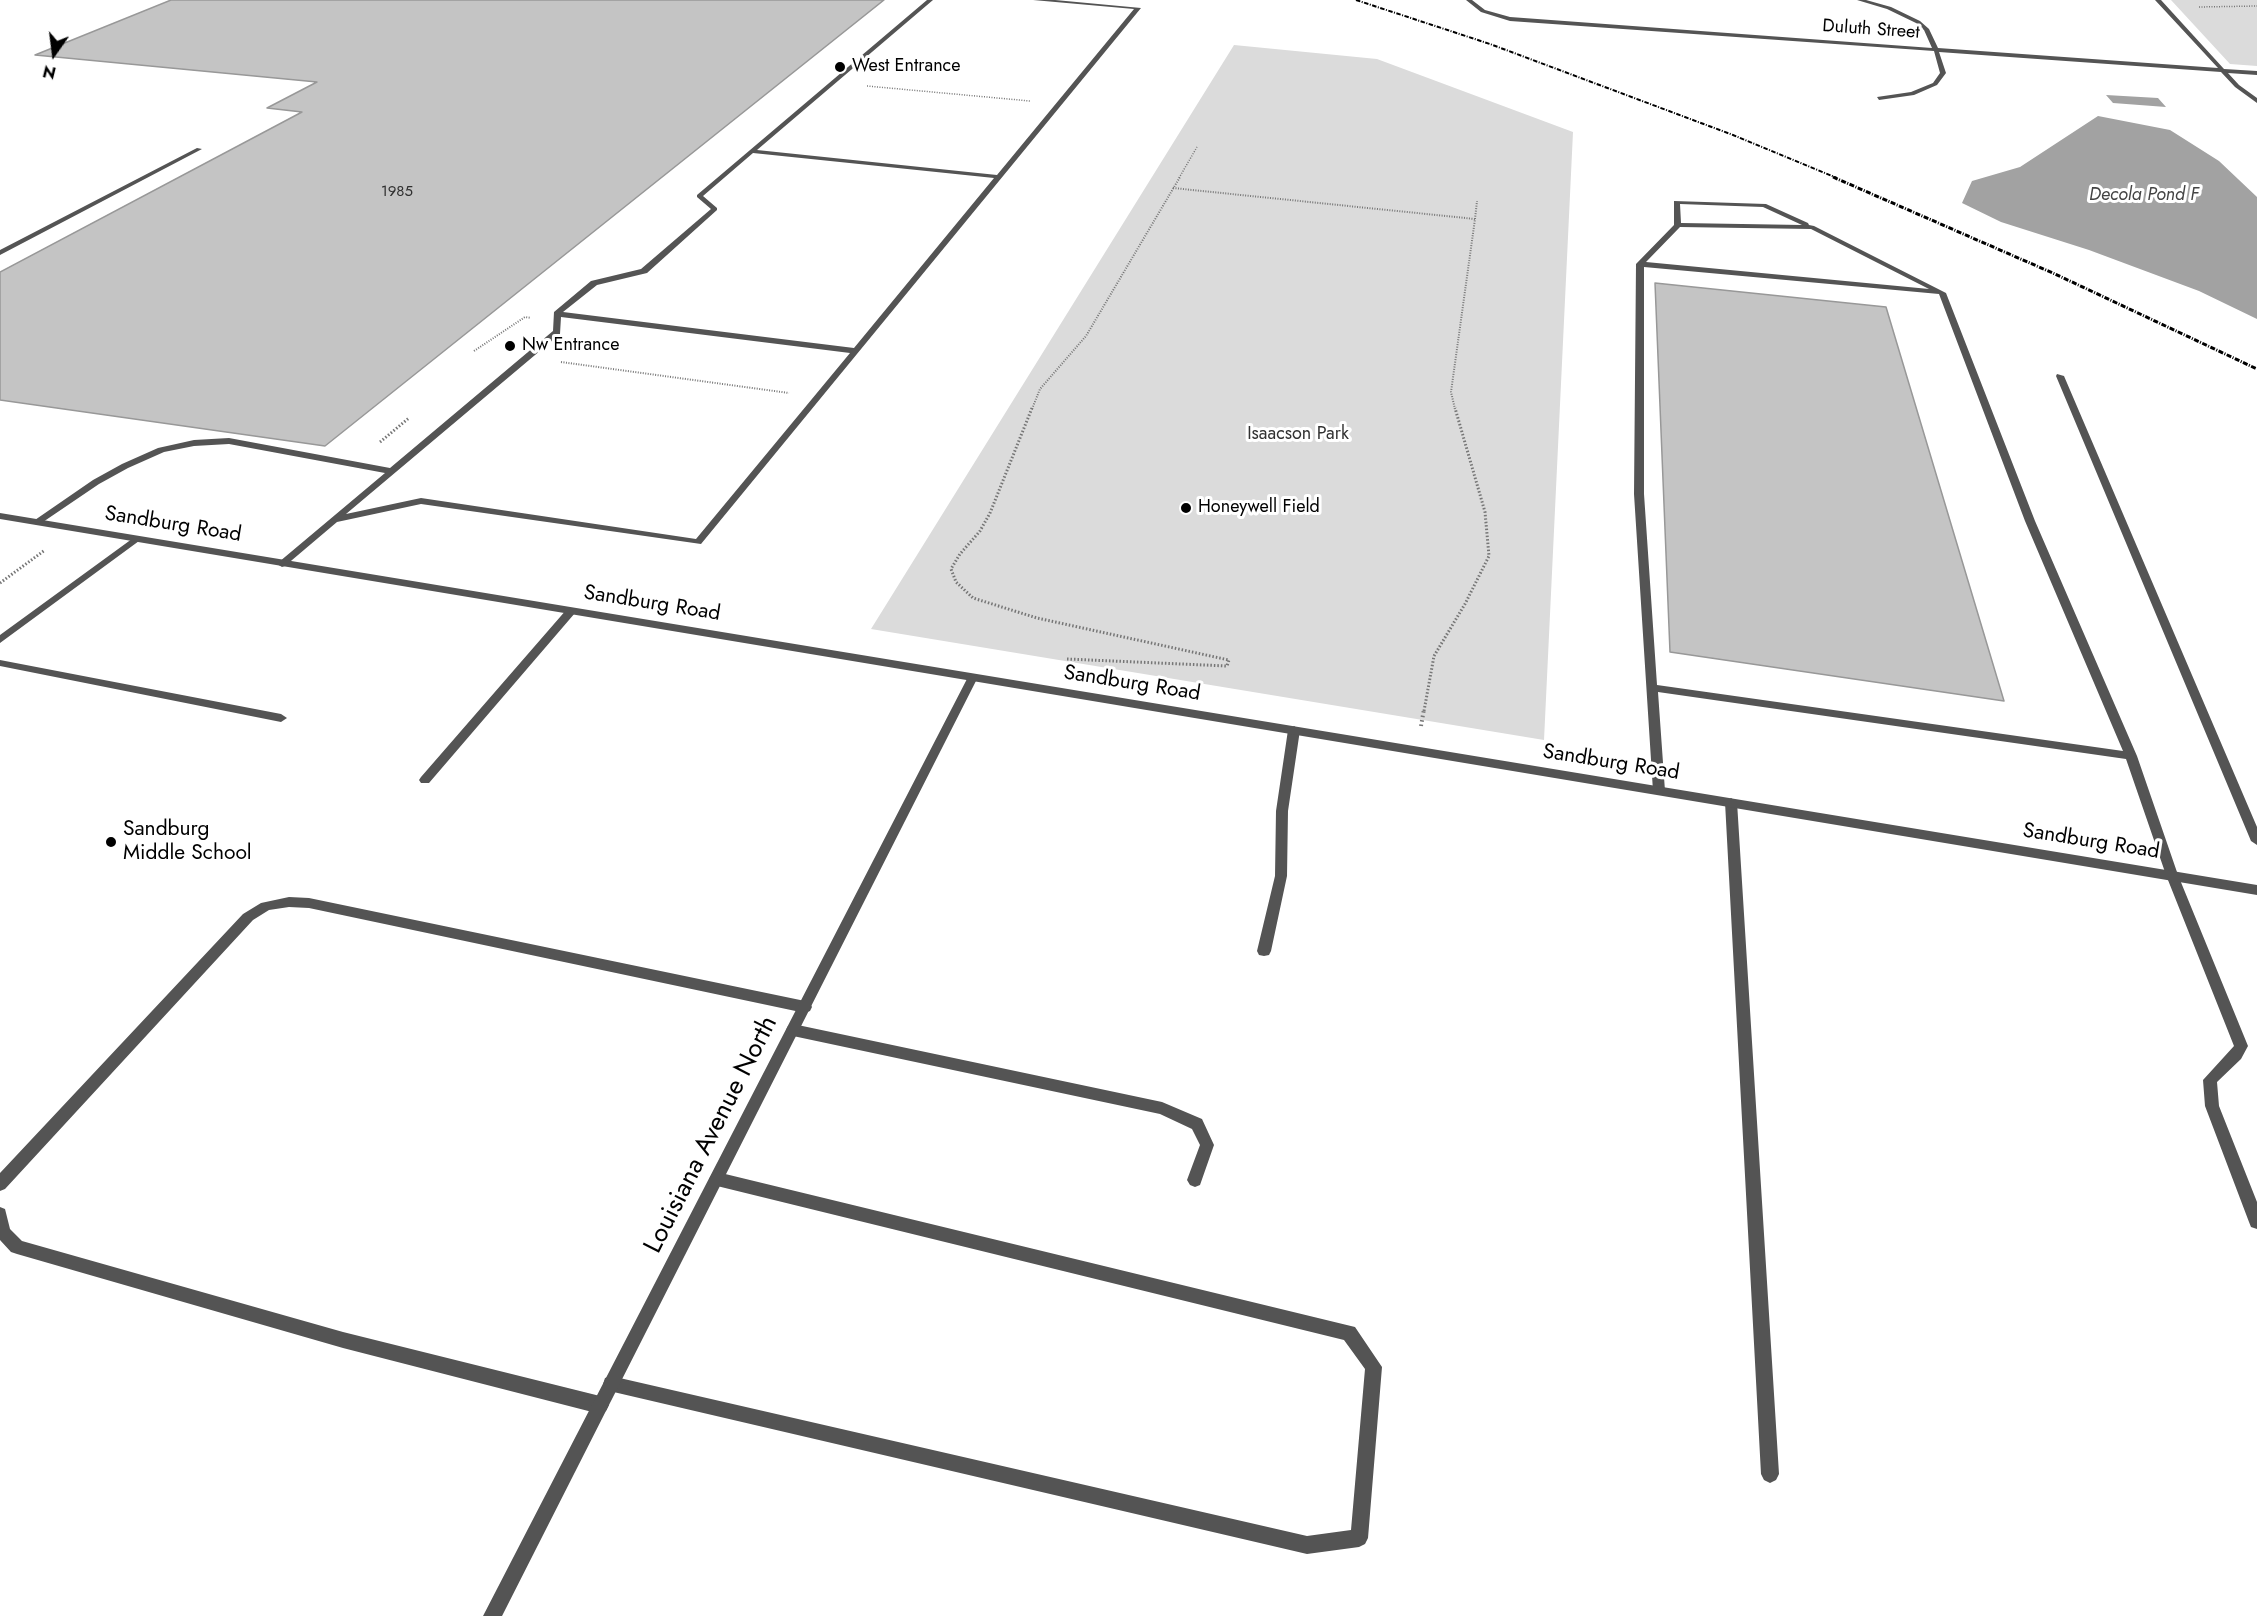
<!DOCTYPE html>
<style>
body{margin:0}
#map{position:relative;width:2257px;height:1616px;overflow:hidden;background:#fff;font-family:Jost,sans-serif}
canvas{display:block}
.north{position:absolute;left:24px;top:24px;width:60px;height:60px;-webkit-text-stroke:4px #fff;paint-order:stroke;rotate:194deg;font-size:16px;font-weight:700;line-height:24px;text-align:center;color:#000}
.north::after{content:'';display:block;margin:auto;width:21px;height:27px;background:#000;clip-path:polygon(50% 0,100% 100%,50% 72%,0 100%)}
</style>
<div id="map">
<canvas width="2257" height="1616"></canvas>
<div class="north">N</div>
</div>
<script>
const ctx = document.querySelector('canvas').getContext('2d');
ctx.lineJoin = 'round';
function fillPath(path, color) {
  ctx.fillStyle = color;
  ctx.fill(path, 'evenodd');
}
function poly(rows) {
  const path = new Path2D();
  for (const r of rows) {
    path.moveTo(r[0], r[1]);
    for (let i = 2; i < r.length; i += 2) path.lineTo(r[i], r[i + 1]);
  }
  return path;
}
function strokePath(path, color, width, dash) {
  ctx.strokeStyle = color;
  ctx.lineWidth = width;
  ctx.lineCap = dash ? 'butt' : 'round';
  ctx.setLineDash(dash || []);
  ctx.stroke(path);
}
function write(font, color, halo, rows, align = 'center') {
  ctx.font = font + ' Jost,sans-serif';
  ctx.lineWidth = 6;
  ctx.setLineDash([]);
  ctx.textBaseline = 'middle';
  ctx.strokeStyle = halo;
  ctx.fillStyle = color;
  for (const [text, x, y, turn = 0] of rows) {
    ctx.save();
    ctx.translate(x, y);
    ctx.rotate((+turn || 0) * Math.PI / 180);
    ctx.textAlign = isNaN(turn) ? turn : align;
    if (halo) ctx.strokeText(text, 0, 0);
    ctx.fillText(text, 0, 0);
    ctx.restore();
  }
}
fillPath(poly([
 [2171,0,2257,0,2257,66,2230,64],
 [1234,45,1377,59,1573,132,1544,740,871,629]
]), '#dbdbdb');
fillPath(poly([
 [2106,95,2158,98,2166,107,2113,103],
 [2098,116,2170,130,2219,161,2257,197,2257,319,2199,291,2089,250,2001,222,1962,203,1972,181,2020,167]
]), '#a2a2a2');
const building = poly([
 [171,0,884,0,325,446,0,400,0,272,302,112,267,108,317,82,35,55,171,0],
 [1655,283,1886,307,2004,701,1670,652,1655,283]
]);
fillPath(building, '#c4c4c4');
strokePath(building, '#989898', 1.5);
strokePath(poly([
 [2199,7,2257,6],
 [867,86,1030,101],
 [1179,178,1197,147]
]), '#767676', 1.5, [1, 1.5]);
strokePath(poly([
 [1173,188,1475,219,1451,392,1455,409],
 [1475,219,1477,201],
 [474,351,525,317,531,318],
 [561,362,789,393],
 [1032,409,1040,389,1086,336,1180,177]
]), '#767676', 2, [1, 1.5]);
strokePath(poly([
 [1032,408,990,513,980,531,960,554,951,569,956,582,973,598,1037,618,1229,660,1227,666,1067,659],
 [380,442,409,418],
 [0,583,45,550],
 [1424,711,1434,656,1465,604,1489,556,1485,512,1455,408]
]), '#767676', 3, [1.5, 2]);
strokePath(poly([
 [1421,726,1424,709]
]), '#767676', 4, [1.5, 3]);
fillPath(poly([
 [927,0,933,0,757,150,997,175,1134,9,1033,0,1055,0,1141,8,701,544,421,504,337,522,285,566,282,567,277,564,279,562,385,473,229,444,194,446,164,452,128,468,99,484,40,524,37,525,32,522,93,480,122,464,158,448,194,440,229,438,390,468,553,331,554,312,591,281,641,269,711,209,697,197,697,195,927,0],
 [753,153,994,178,854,348,563,312,597,285,647,273,717,210,717,208,703,196,753,153],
 [561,317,850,353,696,539,421,498,346,514,560,334,561,317],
 [197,148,202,149,0,255,0,250,197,148],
 [1674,201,1766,204,1808,223,1809,225,1814,226,1946,293,2035,521,2137,756,2178,875,2248,1046,2241,1059,2217,1082,2219,1106,2257,1202,2257,1229,2251,1227,2249,1222,2205,1106,2203,1080,2234,1046,2166,875,2126,759,1658,692,1665,791,1659,795,1653,791,1634,494,1636,264,1674,225,1674,201],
 [1680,204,1763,207,1802,225,1681,223,1680,204],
 [1680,227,1811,229,1929,289,1646,262,1680,227],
 [1644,267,1939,294,2025,521,2123,751,1657,685,1644,494,1644,267],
 [2057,374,2064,376,2257,827,2257,845,2251,841,2056,376,2057,374],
 [136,536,139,537,139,541,0,643,0,635,136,536],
 [571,608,575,609,576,611,575,613,429,783,421,783,419,780,421,777,567,609,571,608],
 [0,660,281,714,287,718,281,722,0,666,0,660],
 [1294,726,1300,730,1288,811,1287,876,1271,951,1269,955,1264,956,1259,955,1257,951,1275,876,1276,811,1288,730,1294,726],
 [1731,798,1737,802,1779,1474,1776,1480,1770,1483,1764,1480,1761,1474,1725,802,1731,798],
 [289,897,309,898,805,1001,810,1003,812,1007,810,1011,805,1013,309,908,289,907,269,910,253,920,5,1189,0,1191,0,1173,243,914,261,903,289,897],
 [793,1024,1162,1102,1202,1119,1214,1145,1200,1185,1195,1187,1190,1185,1187,1180,1200,1145,1192,1129,1160,1114,793,1036,788,1034,786,1030,788,1026,793,1024],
 [717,1172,1355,1327,1382,1367,1368,1538,1365,1544,1359,1547,1307,1554,605,1390,603,1384,605,1378,611,1376,1307,1536,1351,1530,1365,1369,1344,1340,717,1186,712,1184,709,1179,712,1174,717,1172],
 [0,1207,5,1209,10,1229,22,1241,343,1332,600,1396,606,1399,609,1405,606,1411,600,1414,343,1348,17,1254,11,1252,0,1240,0,1207]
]), '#545454');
fillPath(poly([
 [1466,0,1472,0,1485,10,1510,17,1932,48,1924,30,1916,23,1887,9,1857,0,1866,0,1891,7,1920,21,1929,29,1938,48,2218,68,2155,0,2161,0,2224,69,2257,71,2257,75,2228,73,2239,85,2257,98,2257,103,2235,87,2221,72,1939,52,1946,73,1937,85,1914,95,1879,100,1877,97,1911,92,1933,83,1940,73,1934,51,1510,21,1481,12,1466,0],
 [973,674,978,677,502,1616,483,1616,968,677,973,674]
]), '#545454');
fillPath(poly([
 [0,513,2257,885,2257,895,0,519,0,513]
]), '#545454');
strokePath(poly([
 [1356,0,1490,44,1733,135,1837,178]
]), '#000', 2, [4.5, 1.5, 1, 1.5]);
strokePath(poly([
 [1833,177,2055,274,2257,369]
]), '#000', 3, [5, 1.5, 1, 1.5]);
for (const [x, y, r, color] of [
 [840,67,6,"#000"],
 [510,346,6,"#000"],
 [1186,508,6,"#000"],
 [111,842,6,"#000"]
]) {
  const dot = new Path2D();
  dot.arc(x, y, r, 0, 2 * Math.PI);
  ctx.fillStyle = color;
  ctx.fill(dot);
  strokePath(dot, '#fff', 2);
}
write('15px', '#313131', null, [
 ["1985",397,192]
]);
write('18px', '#000', '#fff', [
 ["Duluth Street",1871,30,4]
]);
write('18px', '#000', '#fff', [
 ["West Entrance",852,67],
 ["Nw Entrance",522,346],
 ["Honeywell Field",1198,508]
], 'left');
write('italic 18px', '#434343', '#fff', [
 ["Decola Pond F",2144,196]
]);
write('18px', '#323232', '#fff', [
 ["Isaacson Park",1298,435]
]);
write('21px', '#000', '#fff', [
 ["Sandburg Road",173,525,9],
 ["Sandburg Road",652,604,9],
 ["Sandburg Road",1132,684,9],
 ["Sandburg Road",1611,763,9],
 ["Sandburg Road",2091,842,9]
]);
write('21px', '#000', '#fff', [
 ["Sandburg",123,830],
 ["Middle School",123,854]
], 'left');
write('26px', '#000', '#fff', [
 ["Louisiana Avenue North",712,1135,-63]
]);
</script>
